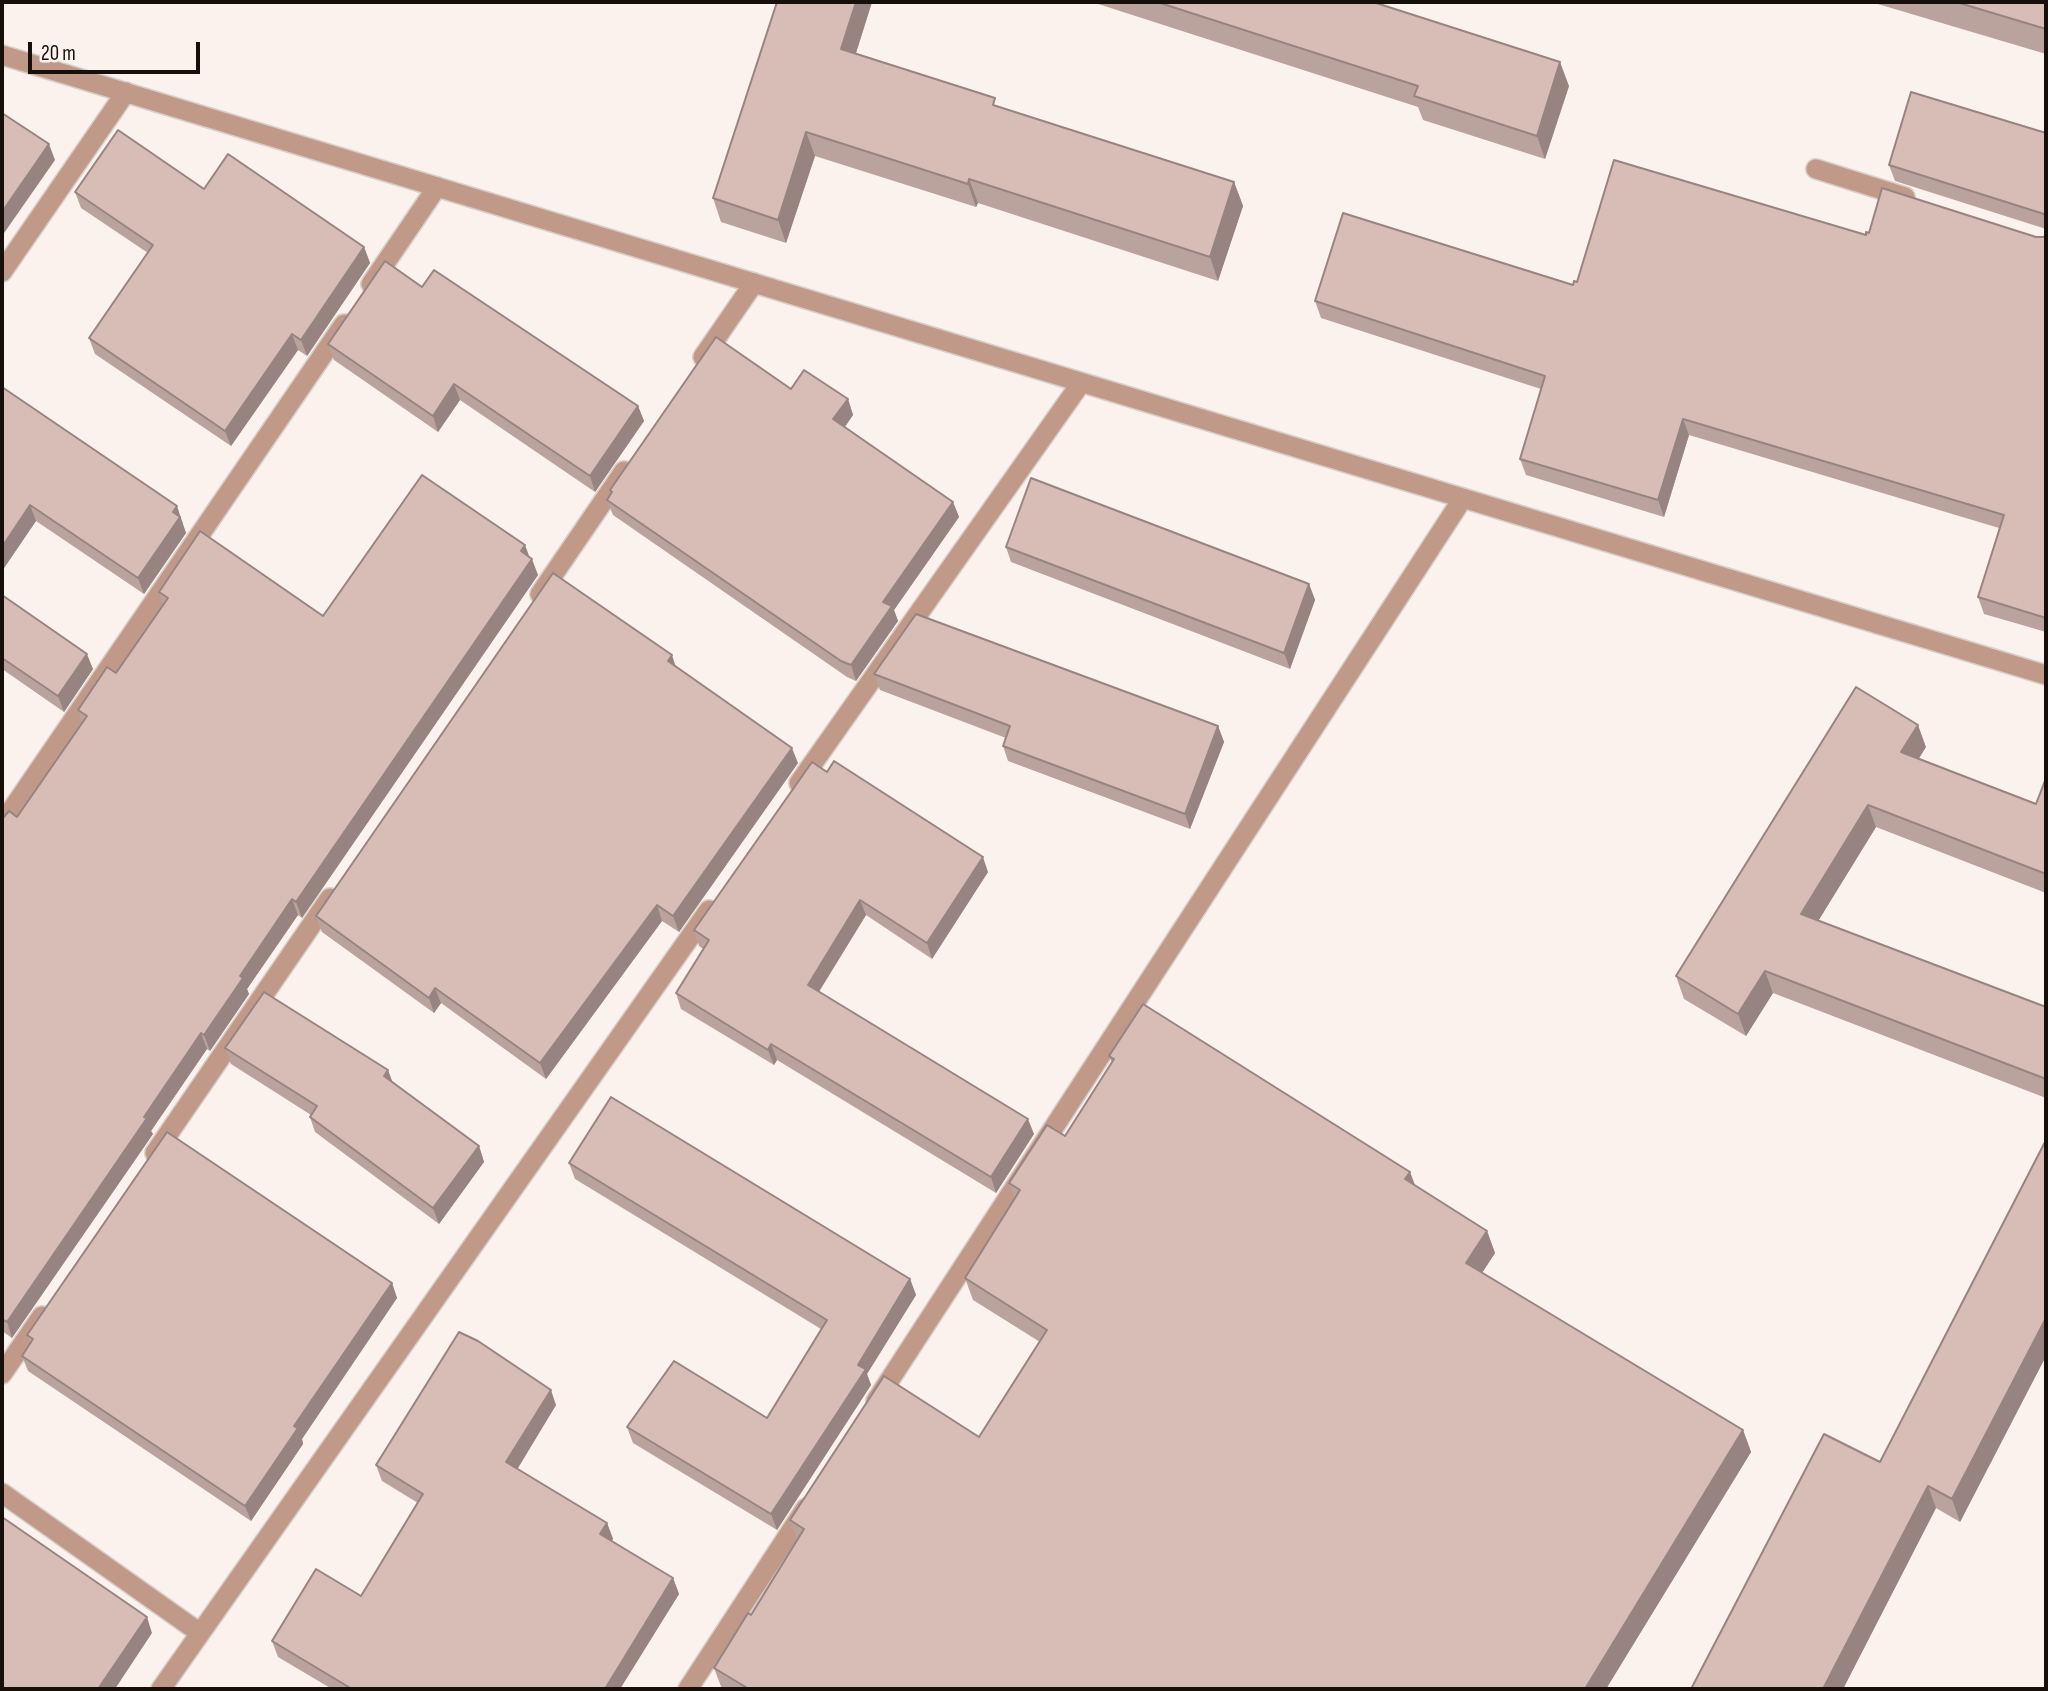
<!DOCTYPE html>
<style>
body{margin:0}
#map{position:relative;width:2048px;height:1691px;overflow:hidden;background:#fcf2ed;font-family:"Sofia Sans Condensed",sans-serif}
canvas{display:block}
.frame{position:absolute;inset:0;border:4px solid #160f0a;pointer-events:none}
.scale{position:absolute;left:28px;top:42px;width:172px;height:32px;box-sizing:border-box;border:4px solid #160f0a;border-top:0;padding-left:9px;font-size:21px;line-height:24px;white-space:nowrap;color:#160f0a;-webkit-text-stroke:5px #fcf2ed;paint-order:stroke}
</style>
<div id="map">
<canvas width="2048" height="1691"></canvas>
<div class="frame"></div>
<div class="scale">20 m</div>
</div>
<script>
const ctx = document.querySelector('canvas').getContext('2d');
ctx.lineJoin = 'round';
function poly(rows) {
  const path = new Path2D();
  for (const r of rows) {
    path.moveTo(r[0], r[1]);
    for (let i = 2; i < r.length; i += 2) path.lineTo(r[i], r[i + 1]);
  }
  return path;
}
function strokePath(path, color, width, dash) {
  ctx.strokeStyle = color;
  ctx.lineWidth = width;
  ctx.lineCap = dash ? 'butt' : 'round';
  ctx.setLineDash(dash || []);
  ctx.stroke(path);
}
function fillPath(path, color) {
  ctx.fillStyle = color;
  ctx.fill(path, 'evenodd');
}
const service = poly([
 [371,284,437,187],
 [703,357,754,283],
 [540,594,624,471],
 [2,824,344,324],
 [155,1153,330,898],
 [2,1374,42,1316]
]);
const minor = poly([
 [2,55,2046,675],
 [1816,169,1905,197],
 [2,272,126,92],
 [799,783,1081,383],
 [876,1401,1463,498],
 [2,1493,200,1633],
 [161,1689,709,910],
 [688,1689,806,1508]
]);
strokePath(service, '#d7cec9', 22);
strokePath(minor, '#d7cec9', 22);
strokePath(service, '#c19988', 19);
strokePath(minor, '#c19988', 19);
fillPath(poly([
 [777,2,872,2,856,53,999,107,1234,182,1243,206,1218,281,978,203,976,207,815,156,786,243,721,222,713,198],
 [1092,2,1373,2,1569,86,1545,159,1423,120,1418,107],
 [1871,2,2046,2,2046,54],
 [2046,133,2046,229,1895,181,1889,165],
 [204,189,364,247,370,263,307,356,298,350,231,446,95,354,89,338,148,253,81,208,75,192],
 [1869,233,2043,237,2046,236,2046,632,1984,614,1978,597,1999,528,1689,435,1664,517,1526,475,1520,459,1541,389,1321,318,1315,301,1573,285,1577,282,1866,235],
 [422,287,638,406,644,421,595,492,460,400,438,432,334,360,328,344],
 [2,387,183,522,182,523,186,533,144,594,36,521,2,571],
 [791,389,848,399,853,415,845,427,953,502,959,517,894,610,898,621,856,681,847,677,613,515,607,500,611,493,610,490],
 [1006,547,1309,584,1315,600,1290,669,1011,562],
 [529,557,538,575,302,918,298,915,247,989,249,994,210,1051,207,1049,151,1131,153,1134,12,1338,2,1331,2,819,17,817,82,722,78,710,116,673,163,604,159,592,323,616],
 [2,595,93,669,64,712,2,669],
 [676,666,798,763,679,932,662,921,546,1079,441,1003,434,1013,322,932,316,916],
 [874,674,1218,726,1224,742,1190,829,1008,761,1003,746,1006,738,880,690],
 [1926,747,1919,758,2036,804,2046,778,2046,893,1876,827,1818,921,2046,1007,2046,1098,1773,993,1746,1036,1684,999,1676,976],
 [827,772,988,872,932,959,866,915,819,992,1034,1134,996,1193,777,1060,774,1065,681,1009,676,993,703,949,699,946,694,930],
 [225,1048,392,1082,479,1146,484,1162,439,1224,315,1132,310,1117,311,1115,231,1064],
 [1109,1056,1410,1172,1415,1185,1487,1231,1495,1253,1482,1273,1743,1430,1751,1452,1606,1689,722,1689,714,1668,751,1615,797,1540,790,1520,979,1437,1040,1342,973,1300,965,1278,1015,1199,1009,1183,1065,1136,1112,1063],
 [2046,1140,2046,1356,1960,1522,1936,1508,1843,1689,1691,1689,1880,1462],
 [569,1163,910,1279,916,1295,867,1374,871,1385,777,1530,633,1443,627,1427,767,1418,821,1329,575,1179],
 [392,1283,397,1298,302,1439,303,1444,251,1521,28,1371,22,1356,30,1344,27,1335],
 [556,1405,517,1469,607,1523,613,1539,611,1541,673,1578,679,1594,620,1689,332,1689,278,1657,272,1641,361,1596,418,1503,382,1481,376,1465]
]), '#baa39d');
fillPath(poly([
 [856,2,872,2,850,72,841,49],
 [1560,62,1569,86,1545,159,1537,136],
 [806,132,815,156,786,243,778,220],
 [49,144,55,160,2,236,2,212],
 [969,179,978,203,976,207,968,184],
 [1234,182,1243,206,1218,281,1210,257],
 [364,247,370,263,307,356,301,340],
 [292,334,298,350,231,446,225,431],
 [454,384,460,400,438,432,433,416],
 [848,399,853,415,839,435,833,419],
 [638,406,644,421,595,492,590,476],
 [1683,419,1689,435,1664,517,1658,500],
 [953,502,959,517,894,610,898,621,856,681,851,665,883,602],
 [30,505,36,521,2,571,2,547],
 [177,506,186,533,144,594,138,578],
 [525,545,531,561,521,551],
 [532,559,538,575,302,918,296,902],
 [1309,584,1315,600,1290,669,1284,653],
 [87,654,93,669,64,712,58,696],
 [672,655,677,671,668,661],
 [1918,725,1926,747,1909,774,1901,752],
 [1218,726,1224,742,1190,829,1185,814],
 [792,748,798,763,679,932,673,916],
 [1868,805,1876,827,1809,936,1801,914],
 [983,857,988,872,932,959,927,943],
 [292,899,298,915,247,989,249,994,210,1051,204,1035,240,976],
 [860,900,866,915,813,1001,808,985],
 [657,905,662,921,546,1079,540,1063],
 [1765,971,1773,993,1746,1036,1738,1014],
 [435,988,441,1003,434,1013,429,998],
 [201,1033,207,1049,151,1131,153,1134,12,1338,7,1322],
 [771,1044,777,1060,774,1065,768,1050],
 [388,1070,394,1086,384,1076],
 [1028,1119,1034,1134,996,1193,991,1177],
 [479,1146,484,1162,439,1224,433,1208],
 [1410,1172,1418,1194,1405,1179],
 [1487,1231,1495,1253,1474,1285,1466,1263],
 [910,1279,916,1295,867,1374,871,1385,777,1530,771,1514,858,1365],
 [392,1283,397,1298,302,1439,303,1444,251,1521,245,1506,294,1426],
 [2046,1318,2046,1356,1960,1522,1952,1499],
 [551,1390,556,1405,512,1478,506,1462],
 [1743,1430,1751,1452,1606,1689,1585,1689],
 [1928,1486,1936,1508,1843,1689,1823,1689],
 [607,1523,613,1539,605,1550,600,1534],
 [673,1578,679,1594,620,1689,605,1689],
 [147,1617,152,1633,115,1689,98,1689]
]), '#978480');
const building = poly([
 [777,2,856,2,841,49,995,98,993,105,1234,182,1210,257,969,179,968,184,806,132,778,220,713,198,777,2],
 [1157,2,1373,2,1560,62,1537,136,1414,96,1418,86,1157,2],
 [1956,2,2046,2,2046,29,1956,2],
 [1911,92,2046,133,2046,217,2044,214,1889,165,1911,92],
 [2,113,49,144,2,212,2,113],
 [118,130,204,189,228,154,364,247,301,340,292,334,225,431,89,338,153,245,75,192,118,130],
 [1614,160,1866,235,1866,232,1869,233,1882,188,2036,237,2043,237,2046,236,2046,618,1978,597,2004,515,1683,419,1658,500,1520,459,1545,376,1315,301,1343,213,1573,285,1574,281,1577,282,1614,160],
 [385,261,422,287,434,270,638,406,590,476,454,384,433,416,328,344,385,261],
 [716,337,791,389,804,370,848,399,833,419,953,502,883,602,892,606,851,665,841,661,607,500,612,492,610,490,716,337],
 [2,387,177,506,173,512,180,517,138,578,30,505,2,547,2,387],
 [422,475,525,545,521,551,532,559,296,902,292,899,240,976,243,978,204,1035,201,1033,144,1117,147,1118,7,1322,2,1319,2,819,9,811,17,817,87,716,78,710,107,667,116,673,168,598,159,592,200,531,323,616,422,475],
 [1031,478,1309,584,1284,653,1006,547,1031,478],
 [553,573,672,655,668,661,792,748,673,916,657,905,540,1063,435,988,429,998,316,916,553,573],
 [2,595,87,654,58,696,2,658,2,595],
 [916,614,1218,726,1185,814,1003,746,1010,726,874,674,916,614],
 [1856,687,1918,725,1901,752,2036,804,2046,778,2046,874,1868,805,1801,914,2046,1007,2046,1079,1765,971,1738,1014,1676,976,1856,687],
 [834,761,983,857,927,943,860,900,808,985,1028,1119,991,1177,771,1044,768,1050,676,993,709,940,694,930,812,762,827,772,834,761],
 [264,992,388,1070,384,1076,479,1146,433,1208,310,1117,317,1106,225,1048,264,992],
 [1143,1004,1410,1172,1405,1179,1487,1231,1466,1263,1743,1430,1585,1689,749,1689,714,1668,748,1613,751,1615,804,1529,790,1520,884,1376,979,1437,1047,1330,965,1278,1020,1190,1009,1183,1047,1125,1065,1136,1114,1059,1109,1056,1143,1004],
 [611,1097,910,1279,858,1365,866,1369,771,1514,627,1427,674,1361,767,1418,827,1320,569,1163,611,1097],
 [167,1132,392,1283,294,1426,298,1428,245,1506,22,1356,33,1339,27,1335,167,1132],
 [2046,1140,2046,1318,1952,1499,1928,1486,1823,1689,1691,1689,1824,1434,1880,1462,2046,1140],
 [459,1332,478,1341,551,1390,506,1462,607,1523,600,1534,673,1578,605,1689,352,1689,272,1641,316,1569,361,1596,423,1494,376,1465,459,1332],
 [2,1517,147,1617,98,1689,2,1689,2,1517]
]);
fillPath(building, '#d8bdb7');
strokePath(building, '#978480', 2);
</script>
